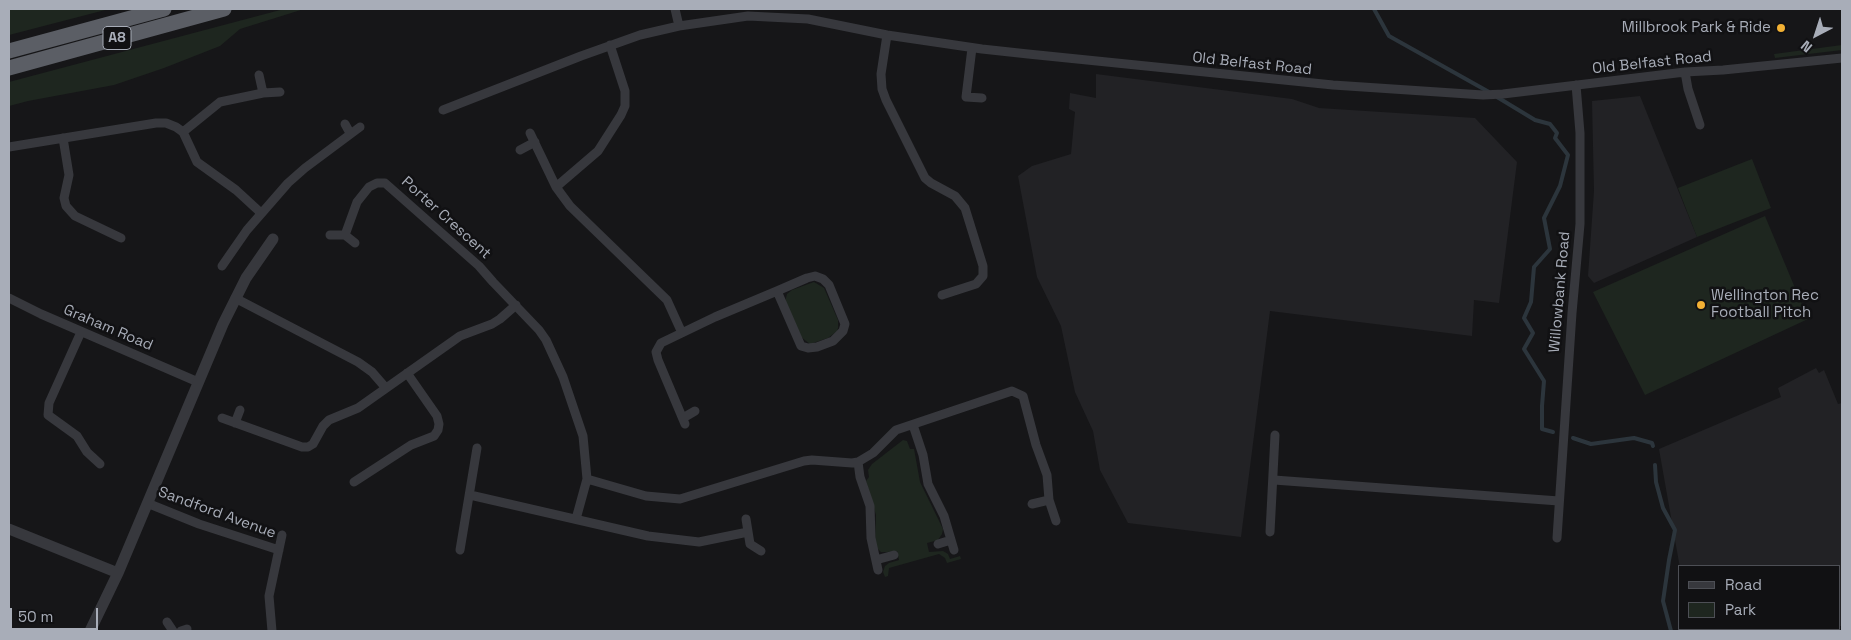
<!DOCTYPE html>
<style>
body{margin:0}
#map{position:relative;width:1851px;height:640px;overflow:hidden;background:#161618;font-family:"Space Grotesk",sans-serif}
canvas{display:block}
.frame{position:absolute;inset:0;border:10px solid #a8adb8;pointer-events:none}
.legend{position:absolute;left:1678px;top:565px;width:162px;height:65px;box-sizing:border-box;background:#111113;border:1px solid #4d4f55;margin:0;padding:6px 9px;list-style:none;font-size:15px;color:#a8adb8}
.legend li{display:flex;align-items:center;gap:10px;height:25px}
.legend b{width:25px;border:1px solid #4d4f55}
.north{position:absolute;left:1791px;top:10px;width:50px;height:50px;-webkit-text-stroke:4px #111113;paint-order:stroke;rotate:220deg;font-size:14px;font-weight:700;line-height:20px;text-align:center;color:#a8adb8}
.north::after{content:'';display:block;margin:auto;width:18px;height:22px;background:#a8adb8;clip-path:polygon(50% 0,100% 100%,50% 72%,0 100%)}
.scale{position:absolute;left:10px;top:608px;width:88px;height:22px;box-sizing:border-box;border:2px solid #a8adb8;border-top:0;padding-left:6px;font-size:15px;line-height:18px;white-space:nowrap;color:#a8adb8;-webkit-text-stroke:4px #111113;paint-order:stroke}
</style>
<div id="map">
<canvas width="1851" height="640"></canvas>
<div class="frame"></div>
<ul class="legend">
<li><b style="height:6px;background:#37383d"></b>Road</li>
<li><b style="height:14px;background:#1e261f"></b>Park</li>
</ul>
<div class="north">N</div>
<div class="scale">50 m</div>
</div>
<script>
const ctx = document.querySelector('canvas').getContext('2d');
ctx.lineJoin = 'round';
function fillPath(path, color) {
  ctx.fillStyle = color;
  ctx.fill(path, 'evenodd');
}
function poly(rows) {
  const path = new Path2D();
  for (const r of rows) {
    path.moveTo(r[0], r[1]);
    for (let i = 2; i < r.length; i += 2) path.lineTo(r[i], r[i + 1]);
  }
  return path;
}
function strokePath(path, color, width, dash) {
  ctx.strokeStyle = color;
  ctx.lineWidth = width;
  ctx.lineCap = dash ? 'butt' : 'round';
  ctx.setLineDash(dash || []);
  ctx.stroke(path);
}
function write(font, color, halo, rows, align = 'center') {
  ctx.font = font + ' "Space Grotesk",sans-serif';
  ctx.lineWidth = 5;
  ctx.setLineDash([]);
  ctx.textBaseline = 'middle';
  ctx.strokeStyle = halo;
  ctx.fillStyle = color;
  for (const [text, x, y, turn = 0] of rows) {
    ctx.save();
    ctx.translate(x, y);
    ctx.rotate((+turn || 0) * Math.PI / 180);
    ctx.textAlign = isNaN(turn) ? turn : align;
    if (halo) ctx.strokeText(text, 0, 0);
    ctx.fillText(text, 0, 0);
    ctx.restore();
  }
}
fillPath(poly([
 [1096,74,1292,99,1319,108,1475,118,1517,162,1499,303,1474,300,1472,336,1270,311,1241,537,1128,523,1100,470,1093,431,1075,392,1061,326,1037,277,1018,176,1032,166,1071,154,1075,112,1069,109,1070,93,1096,98],
 [1640,96,1697,237,1594,283,1588,276,1594,191,1592,101],
 [1816,368,1819,373,1824,370,1838,404,1842,403,1842,626,1840,626,1840,566,1680,566,1680,568,1659,449,1781,397,1778,388],
 [1690,629,1783,629,1783,631,1707,631]
]), '#222225');
fillPath(poly([
 [9,9,109,9,9,35],
 [284,9,304,9,240,29,220,46,164,68,114,85,28,101,9,106,9,82],
 [1842,45,1842,50,1775,58,1774,54],
 [1752,159,1771,208,1697,237,1678,188],
 [1765,216,1808,319,1645,395,1593,292],
 [814,282,824,288,838,320,838,328,837,331,828,338,810,344,801,337,785,302,787,294,792,290],
 [903,440,907,441,910,449,914,449,920,482,943,529,942,534,938,540,927,543,929,552,943,551,948,554,950,559,960,556,961,559,947,563,945,558,939,554,889,568,888,576,885,577,883,572,885,566,889,563,899,560,897,551,887,552,881,552,877,548,875,543,876,515,866,481,869,477,868,470,872,464]
]), '#1e261f');
strokePath(poly([
 [1374,9,1389,36,1489,92],
 [1497,97,1535,120,1550,124,1557,133,1555,138,1568,155,1560,186,1544,218,1550,249,1534,267,1531,302,1524,318,1533,333,1524,349,1544,381,1542,406,1542,429,1553,432],
 [1573,438,1591,444,1634,438,1652,443,1653,446],
 [1655,465,1656,482,1663,508,1675,530,1669,560,1663,601,1671,631]
]), '#2c353c', 4);
strokePath(poly([
 [675,9,679,26],
 [887,35,881,74,882,89,886,100,925,178,931,183,955,196,965,208,983,266,983,276,976,284,942,295],
 [972,48,966,97,982,98],
 [1685,72,1688,89,1700,125],
 [259,75,263,93],
 [443,110,581,56,640,35,679,26,748,16,808,19,887,35,982,49,1028,54,1333,85,1483,95,1503,94,1685,72,1723,70,1842,58],
 [345,124,350,133],
 [183,132,220,102,263,93,280,92],
 [530,133,556,187,570,206,667,300,682,333],
 [63,138,69,175,64,198,66,206,75,216,121,238],
 [9,147,156,123,166,123,176,127,183,132,197,162,236,190,261,213],
 [520,150,535,142],
 [556,187,598,151,621,115,625,106,625,91,610,45],
 [330,235,345,235,355,243],
 [345,235,357,202,369,187,377,183,385,183,479,266,493,282,539,330,546,340,563,377,583,436,587,479,576,519],
 [222,266,247,230,288,183,305,168,360,127],
 [9,298,41,314,198,382],
 [235,298,358,362,372,372,385,387],
 [81,332,49,403,48,415,77,436,87,452,100,464],
 [222,418,302,447,308,447,313,444,323,426,329,420,358,408,460,336,492,324,500,319,516,305],
 [683,418,695,411],
 [235,423,240,410],
 [685,424,658,360,656,352,661,343,715,317,777,291,807,278,815,276,823,279,829,285,845,324,843,331,833,341,817,347,808,348,801,346,777,291],
 [913,425,923,455,928,484,944,516,954,550],
 [858,462,860,477,870,506,871,538,878,570],
 [587,479,646,496,680,499,804,461,812,460,852,463,858,462,873,453,896,430,1012,391,1023,396,1036,445,1047,475,1049,500,1056,521],
 [1274,480,1559,501],
 [354,482,411,445,434,436,438,430,439,424,437,416,407,373],
 [470,495,648,536,699,542,748,532],
 [147,503,199,524,279,550],
 [1032,504,1049,500],
 [746,519,750,544,761,551],
 [1270,532,1275,435],
 [1557,538,1572,313,1580,224,1580,133,1576,85],
 [938,544,951,540],
 [460,550,477,448],
 [876,560,894,555],
 [167,622,173,631],
 [181,631,187,629],
 [272,631,269,596,282,535]
]), '#37383d', 9);
strokePath(poly([
 [9,529,118,573],
 [90,631,118,573,223,324,246,278,273,239]
]), '#37383d', 11);
strokePath(poly([
 [9,51,164,9],
 [9,68,224,9]
]), '#5b5e65', 15);
for (const [x, y, r, color] of [
 [1781,28,5,"#f2b134"],
 [1701,305,5,"#f2b134"]
]) {
  const dot = new Path2D();
  dot.arc(x, y, r, 0, 2 * Math.PI);
  ctx.fillStyle = color;
  ctx.fill(dot);
  strokePath(dot, '#111113', 2);
}
for (const [x, y, w] of [
 [117,38,28]
]) {
  const box = new Path2D();
  box.roundRect(x - w / 2, y - 11.5, w, 23, 4);
  ctx.fillStyle = '#111113';
  ctx.fill(box);
  strokePath(box, '#a8adb8', 1);
}
write('bold 14px', '#a8adb8', null, [
 ["A8",117,38]
]);
write('15px', '#a8adb8', '#111113', [
 ["Millbrook Park & Ride",1771,28],
 ["Wellington Rec",1711,296,"left"],
 ["Football Pitch",1711,313,"left"]
], 'right');
write('15px', '#a8adb8', '#111113', [
 ["Old Belfast Road",1652,63,-6],
 ["Old Belfast Road",1252,64,6],
 ["Porter Crescent",446,218,42],
 ["Willowbank Road",1560,292,-85],
 ["Graham Road",108,328,23],
 ["Sandford Avenue",217,513,20]
]);
</script>
